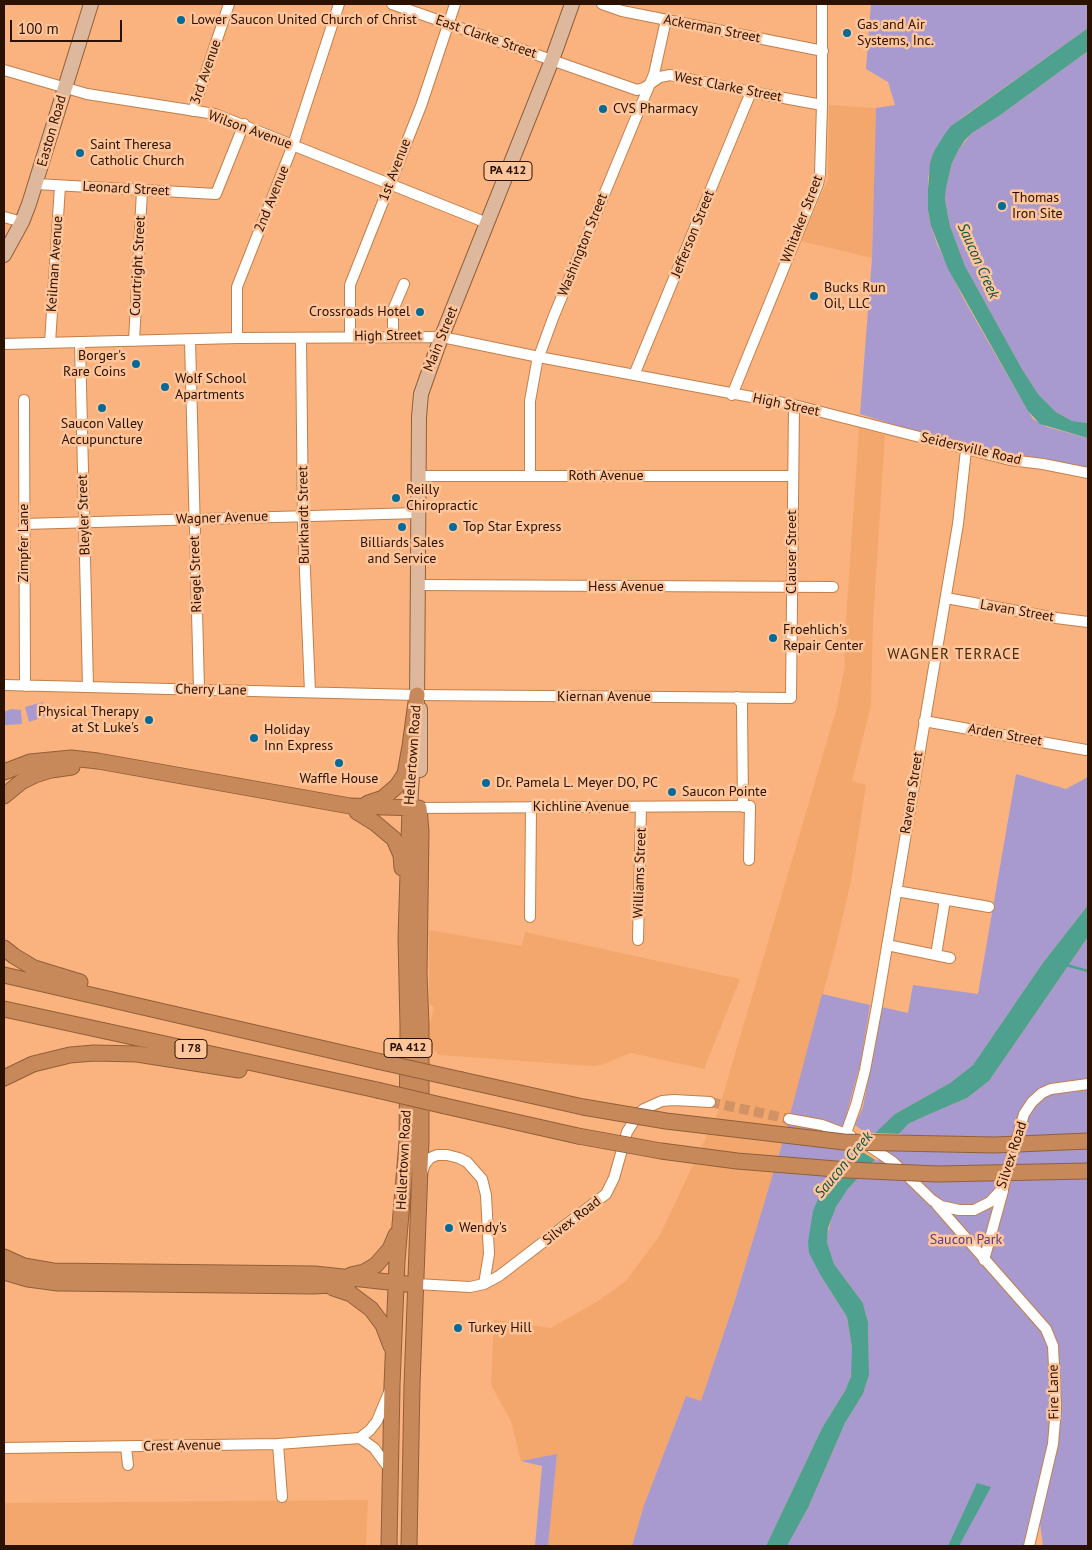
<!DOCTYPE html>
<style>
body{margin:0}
#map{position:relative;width:1092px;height:1550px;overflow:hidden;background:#fab37e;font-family:"PT Sans",sans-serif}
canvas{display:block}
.frame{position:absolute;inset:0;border:5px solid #2b1100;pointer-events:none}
.scale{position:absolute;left:10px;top:20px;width:112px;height:22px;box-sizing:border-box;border:2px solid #2b1100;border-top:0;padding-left:6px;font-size:15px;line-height:18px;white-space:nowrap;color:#2b1100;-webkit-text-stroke:4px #fec49a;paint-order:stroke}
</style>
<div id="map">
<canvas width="1092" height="1550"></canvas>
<div class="frame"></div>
<div class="scale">100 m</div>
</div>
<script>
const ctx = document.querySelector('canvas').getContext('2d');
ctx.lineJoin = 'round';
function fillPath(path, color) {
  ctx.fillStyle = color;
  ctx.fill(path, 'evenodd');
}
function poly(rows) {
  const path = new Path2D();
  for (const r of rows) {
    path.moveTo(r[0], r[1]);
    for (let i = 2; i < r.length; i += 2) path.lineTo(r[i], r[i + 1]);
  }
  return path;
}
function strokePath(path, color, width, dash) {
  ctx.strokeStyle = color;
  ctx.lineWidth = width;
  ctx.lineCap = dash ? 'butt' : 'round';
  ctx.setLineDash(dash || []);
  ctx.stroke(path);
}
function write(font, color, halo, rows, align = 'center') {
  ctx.font = font + ' "PT Sans",sans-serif';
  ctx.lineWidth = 5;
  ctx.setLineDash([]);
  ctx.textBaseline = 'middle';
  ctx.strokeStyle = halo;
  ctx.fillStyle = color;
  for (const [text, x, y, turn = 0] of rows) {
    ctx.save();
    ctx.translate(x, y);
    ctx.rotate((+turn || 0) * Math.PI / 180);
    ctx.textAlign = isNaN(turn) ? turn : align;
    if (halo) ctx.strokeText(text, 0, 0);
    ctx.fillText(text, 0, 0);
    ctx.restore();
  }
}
fillPath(poly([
 [829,105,876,108,872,258,801,241,828,179],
 [859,428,885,435,873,620,871,705,852,781,866,785,851,881,836,945,788,1124,734,1303,701,1401,686,1396,644,1505,632,1546,548,1546,557,1455,521,1461,511,1421,491,1385,494,1320,551,1328,598,1301,626,1281,660,1235,718,1112,837,707,845,665,844,650],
 [429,930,522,946,525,932,740,979,704,1069,631,1053,601,1065,591,1066,439,1055,430,1045,428,1031,434,1008,429,1003],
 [368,1500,366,1546,4,1546,4,1503]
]), '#f4a76c');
fillPath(poly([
 [871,4,1088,4,1088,28,960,119,944,135,934,151,928,178,928,210,931,226,937,244,962,296,1001,364,1033,419,1047,427,1088,438,1088,469,961,446,860,414,872,258,876,108,895,105,888,82,866,69],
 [1088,51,1088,423,1072,421,1056,412,1038,394,1022,369,965,266,950,226,945,200,946,188,952,163,959,149,972,133,999,116],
 [43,702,47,716,29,722,25,707],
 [11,709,21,710,22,724,5,725,4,712],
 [1016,774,1066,789,1088,777,1088,905,1042,964,973,1065,950,1083,895,1114,908,1124,924,1116,967,1098,989,1081,1088,937,1088,1546,1043,1546,1040,1523,1032,1521,1025,1546,787,1546,808,1508,845,1423,863,1394,869,1375,868,1322,865,1311,863,1303,834,1264,827,1242,827,1236,833,1213,840,1200,847,1190,886,1148,855,1125,863,1107,882,1007,908,1013,913,985,978,994],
 [822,994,870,1005,861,1061,843,1127,827,1121,790,1115],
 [788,1124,813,1129,837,1138,855,1152,834,1173,821,1276,847,1317,852,1348,852,1368,849,1384,822,1428,766,1546,632,1546,644,1505,686,1396,701,1401,734,1303],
 [557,1454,548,1546,535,1546,542,1466,521,1461]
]), '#a89ace');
fillPath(poly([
 [1088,28,1088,51,999,116,972,133,965,140,959,149,952,163,946,188,945,200,950,226,965,266,1022,369,1038,394,1056,412,1072,421,1088,423,1088,438,1040,424,1028,411,948,269,931,226,928,210,928,189,930,163,934,151,944,135,951,126],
 [1088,905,1088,937,989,1081,967,1098,925,1116,908,1124,847,1190,836,1207,828,1228,827,1242,834,1264,863,1303,865,1311,868,1322,869,1375,863,1394,845,1423,808,1508,787,1546,766,1546,822,1428,846,1389,851,1376,852,1348,847,1317,821,1276,809,1253,808,1242,813,1211,821,1192,834,1173,895,1114,950,1083,973,1065,1042,964],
 [977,1483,991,1487,959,1546,948,1546]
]), '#4fa18f');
fillPath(poly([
 [871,1133,902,1134,877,1161,856,1148]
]), '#fab37e');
strokePath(poly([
 [1066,965,1088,971]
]), '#4fa18f', 2.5);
strokePath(poly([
 [710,1102,789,1119]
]), '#d19365', 10, [10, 5]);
const minor = poly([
 [392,4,637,90,644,88,660,77,670,75,751,92,822,105],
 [602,4,622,11,823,51],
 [4,70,87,94,215,114,487,223],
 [193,111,229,4],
 [36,184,216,194,244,124],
 [4,217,22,222],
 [393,336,393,310,404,284],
 [350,337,350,285,421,106,455,4],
 [237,338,237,287,293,145,339,4],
 [301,338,303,524,310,692],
 [190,340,199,689],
 [134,341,142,191],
 [80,342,88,687],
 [50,343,60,186],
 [4,344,237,338,442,337,539,357,794,405,1010,460,1043,464,1088,473],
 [634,375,751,92],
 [732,395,818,184,820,174,822,105,822,4],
 [24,400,25,686],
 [419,476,793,476],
 [530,476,530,401,537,362,553,318,654,74,666,20],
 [24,524,419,513],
 [419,585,833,587],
 [946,598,1056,618,1088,622],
 [4,685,417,695,791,698,794,405],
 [737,697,742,704,743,807],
 [924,721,1086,750],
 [419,808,750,806,749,860],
 [896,891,989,907],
 [530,917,531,807],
 [638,940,641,807],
 [887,945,950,958],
 [936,955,945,900],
 [789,1119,822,1125,851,1136],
 [846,1133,856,1105,865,1070,877,1006,958,524,966,450],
 [866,1144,893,1162,932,1200,941,1206,959,1210,974,1210,990,1202,1003,1188,1024,1114,1032,1102,1042,1093,1051,1089,1088,1084],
 [422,1173,425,1164,430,1158,437,1155,447,1155,459,1158,467,1162,482,1179,486,1195,489,1254,484,1284],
 [937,1205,1046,1329,1053,1346,1056,1408,1053,1444,1029,1546],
 [984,1260,1003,1191],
 [416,1284,470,1287,484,1284,499,1276,606,1194,614,1178,627,1132,639,1113,644,1109,662,1101,674,1100,710,1102],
 [360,1438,374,1448,391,1471],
 [278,1444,282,1497],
 [126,1447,128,1465],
 [4,1448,278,1444,360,1438,370,1430,377,1421,390,1390]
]);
const major = poly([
 [4,255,22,222,29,204,91,4],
 [417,705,419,417,421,394,438,346,552,60,572,4],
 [420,770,420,709],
 [410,808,413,759]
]);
const highway = poly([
 [4,772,30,762,71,758,98,761,350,806,419,808,421,831,419,974,421,1024,421,1141,412,1385,409,1546],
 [4,796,21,782,35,775,51,770,72,767],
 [368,803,383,798,397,786,405,774,410,746,417,695],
 [357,812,375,823,394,839,401,855,402,868],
 [4,948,14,956,34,968,80,982],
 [4,975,377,1061],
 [4,1009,377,1090],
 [4,1078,33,1064,70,1055,94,1053,137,1054,239,1070],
 [462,1080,583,1107],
 [445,1106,578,1136],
 [4,1257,24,1266,53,1271,315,1274,407,1284],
 [4,1272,28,1279,58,1283,314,1286,348,1284],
 [351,1275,364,1272,376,1265,390,1249,396,1235],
 [333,1288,351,1294,371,1309,383,1325,391,1346],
 [389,1546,392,1386,397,1261,407,1142,408,1027,406,938,410,808]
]);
strokePath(minor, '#c27f4a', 12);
strokePath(major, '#915f3a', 16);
strokePath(highway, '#915f3a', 17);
strokePath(minor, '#fff', 10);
strokePath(major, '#deb89c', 14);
strokePath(highway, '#c8895a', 15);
const highwayBridge = poly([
 [377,1061,462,1080],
 [377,1090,445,1106],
 [583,1107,666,1121,844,1142,995,1145,1088,1141],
 [578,1136,661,1151,737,1161,848,1170,937,1174,1088,1171]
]);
strokePath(highwayBridge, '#915f3a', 17, []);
strokePath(highwayBridge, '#c8895a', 15);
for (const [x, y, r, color] of [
 [181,20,5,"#056a98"],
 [847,33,5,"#056a98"],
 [603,109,5,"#056a98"],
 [80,153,5,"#056a98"],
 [1002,206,5,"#056a98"],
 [814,296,5,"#056a98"],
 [420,312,5,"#056a98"],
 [136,364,5,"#056a98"],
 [165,387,5,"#056a98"],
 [102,408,5,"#056a98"],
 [396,498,5,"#056a98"],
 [402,527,5,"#056a98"],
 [453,527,5,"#056a98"],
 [773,638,5,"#056a98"],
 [149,720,5,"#056a98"],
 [254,738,5,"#056a98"],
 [339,763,5,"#056a98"],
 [486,783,5,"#056a98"],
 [672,792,5,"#056a98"],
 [449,1228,5,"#056a98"],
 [458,1328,5,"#056a98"]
]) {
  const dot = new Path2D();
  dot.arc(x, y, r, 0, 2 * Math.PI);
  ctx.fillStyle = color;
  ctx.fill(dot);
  strokePath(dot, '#fec49a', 2);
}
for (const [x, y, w] of [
 [508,171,48],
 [408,1048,48],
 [191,1049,32]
]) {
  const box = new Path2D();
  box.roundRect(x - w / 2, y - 9.5, w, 19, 4);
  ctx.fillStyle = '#fec49a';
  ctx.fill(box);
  strokePath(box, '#2b1100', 1);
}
write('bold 12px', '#2b1100', null, [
 ["PA 412",508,171],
 ["PA 412",408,1048],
 ["I 78",191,1049]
]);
write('14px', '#2b1100', '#fec49a', [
 ["Lower Saucon United Church of Christ",191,20],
 ["Gas and Air",857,25],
 ["Systems, Inc.",857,41],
 ["CVS Pharmacy",613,109],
 ["Saint Theresa",90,145],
 ["Catholic Church",90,161],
 ["Thomas",1012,198],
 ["Iron Site",1012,214],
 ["Bucks Run",824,288],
 ["Oil, LLC",824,304],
 ["Crossroads Hotel",410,312,"right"],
 ["Borger's",126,356,"right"],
 ["Rare Coins",126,372,"right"],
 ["Wolf School",175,379],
 ["Apartments",175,395],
 ["Saucon Valley",102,424,"center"],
 ["Accupuncture",102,440,"center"],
 ["Reilly",406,490],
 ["Chiropractic",406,506],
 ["Top Star Express",463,527],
 ["Billiards Sales",402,543,"center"],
 ["and Service",402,559,"center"],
 ["Froehlich's",783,630],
 ["Repair Center",783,646],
 ["Physical Therapy",139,712,"right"],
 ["at St Luke's",139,728,"right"],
 ["Holiday",264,730],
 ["Inn Express",264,746],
 ["Waffle House",339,779,"center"],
 ["Dr. Pamela L. Meyer DO, PC",496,783],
 ["Saucon Pointe",682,792],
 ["Wendy's",459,1228],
 ["Turkey Hill",468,1328]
], 'left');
write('14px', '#2b1100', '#fec49a', [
 ["Ackerman Street",712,29,11],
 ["East Clarke Street",486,37,19],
 ["3rd Avenue",206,72,-71],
 ["West Clarke Street",728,87,11],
 ["Wilson Avenue",250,130,20],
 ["Easton Road",52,131,-74],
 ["1st Avenue",395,170,-69],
 ["Leonard Street",126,189,3],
 ["2nd Avenue",272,199,-68],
 ["Whitaker Street",802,219,-69],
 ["Jefferson Street",693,234,-68],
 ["Washington Street",583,245,-68],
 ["Keilman Avenue",55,264,-86],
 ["Courtright Street",138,266,-87],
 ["High Street",388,336,-1],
 ["Main Street",441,339,-68],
 ["High Street",786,405,12],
 ["Seidersville Road",971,449,13],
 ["Roth Avenue",606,476],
 ["Bleyler Street",84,515,-92],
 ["Burkhardt Street",304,515,-91],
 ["Wagner Avenue",222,518,-2],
 ["Zimpfer Lane",24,543,-90],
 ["Clauser Street",792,552,-90],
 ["Riegel Street",196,574,-92],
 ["Hess Avenue",626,587],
 ["Lavan Street",1017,611,10],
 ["Cherry Lane",211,690,1],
 ["Kiernan Avenue",604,697],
 ["Arden Street",1005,735,10],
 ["Hellertown Road",413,755,-86],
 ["Ravena Street",912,793,-81],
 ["Kichline Avenue",581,807],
 ["Williams Street",640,873,-88],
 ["Silvex Road",1012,1155,-72],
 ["Hellertown Road",404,1160,-87],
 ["Silvex Road",572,1221,-38],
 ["Fire Lane",1054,1392,-91],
 ["Crest Avenue",182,1446,-1]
]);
write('14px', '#563d84', '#fec49a', [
 ["Saucon Park",966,1240]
]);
write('italic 15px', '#095245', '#fec49a', [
 ["Saucon Creek",978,261,66],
 ["Saucon Creek",844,1165,-50]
]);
ctx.letterSpacing = '1px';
write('15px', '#482709', '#fec49a', [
 ["WAGNER TERRACE",954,655]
]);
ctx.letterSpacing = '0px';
</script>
